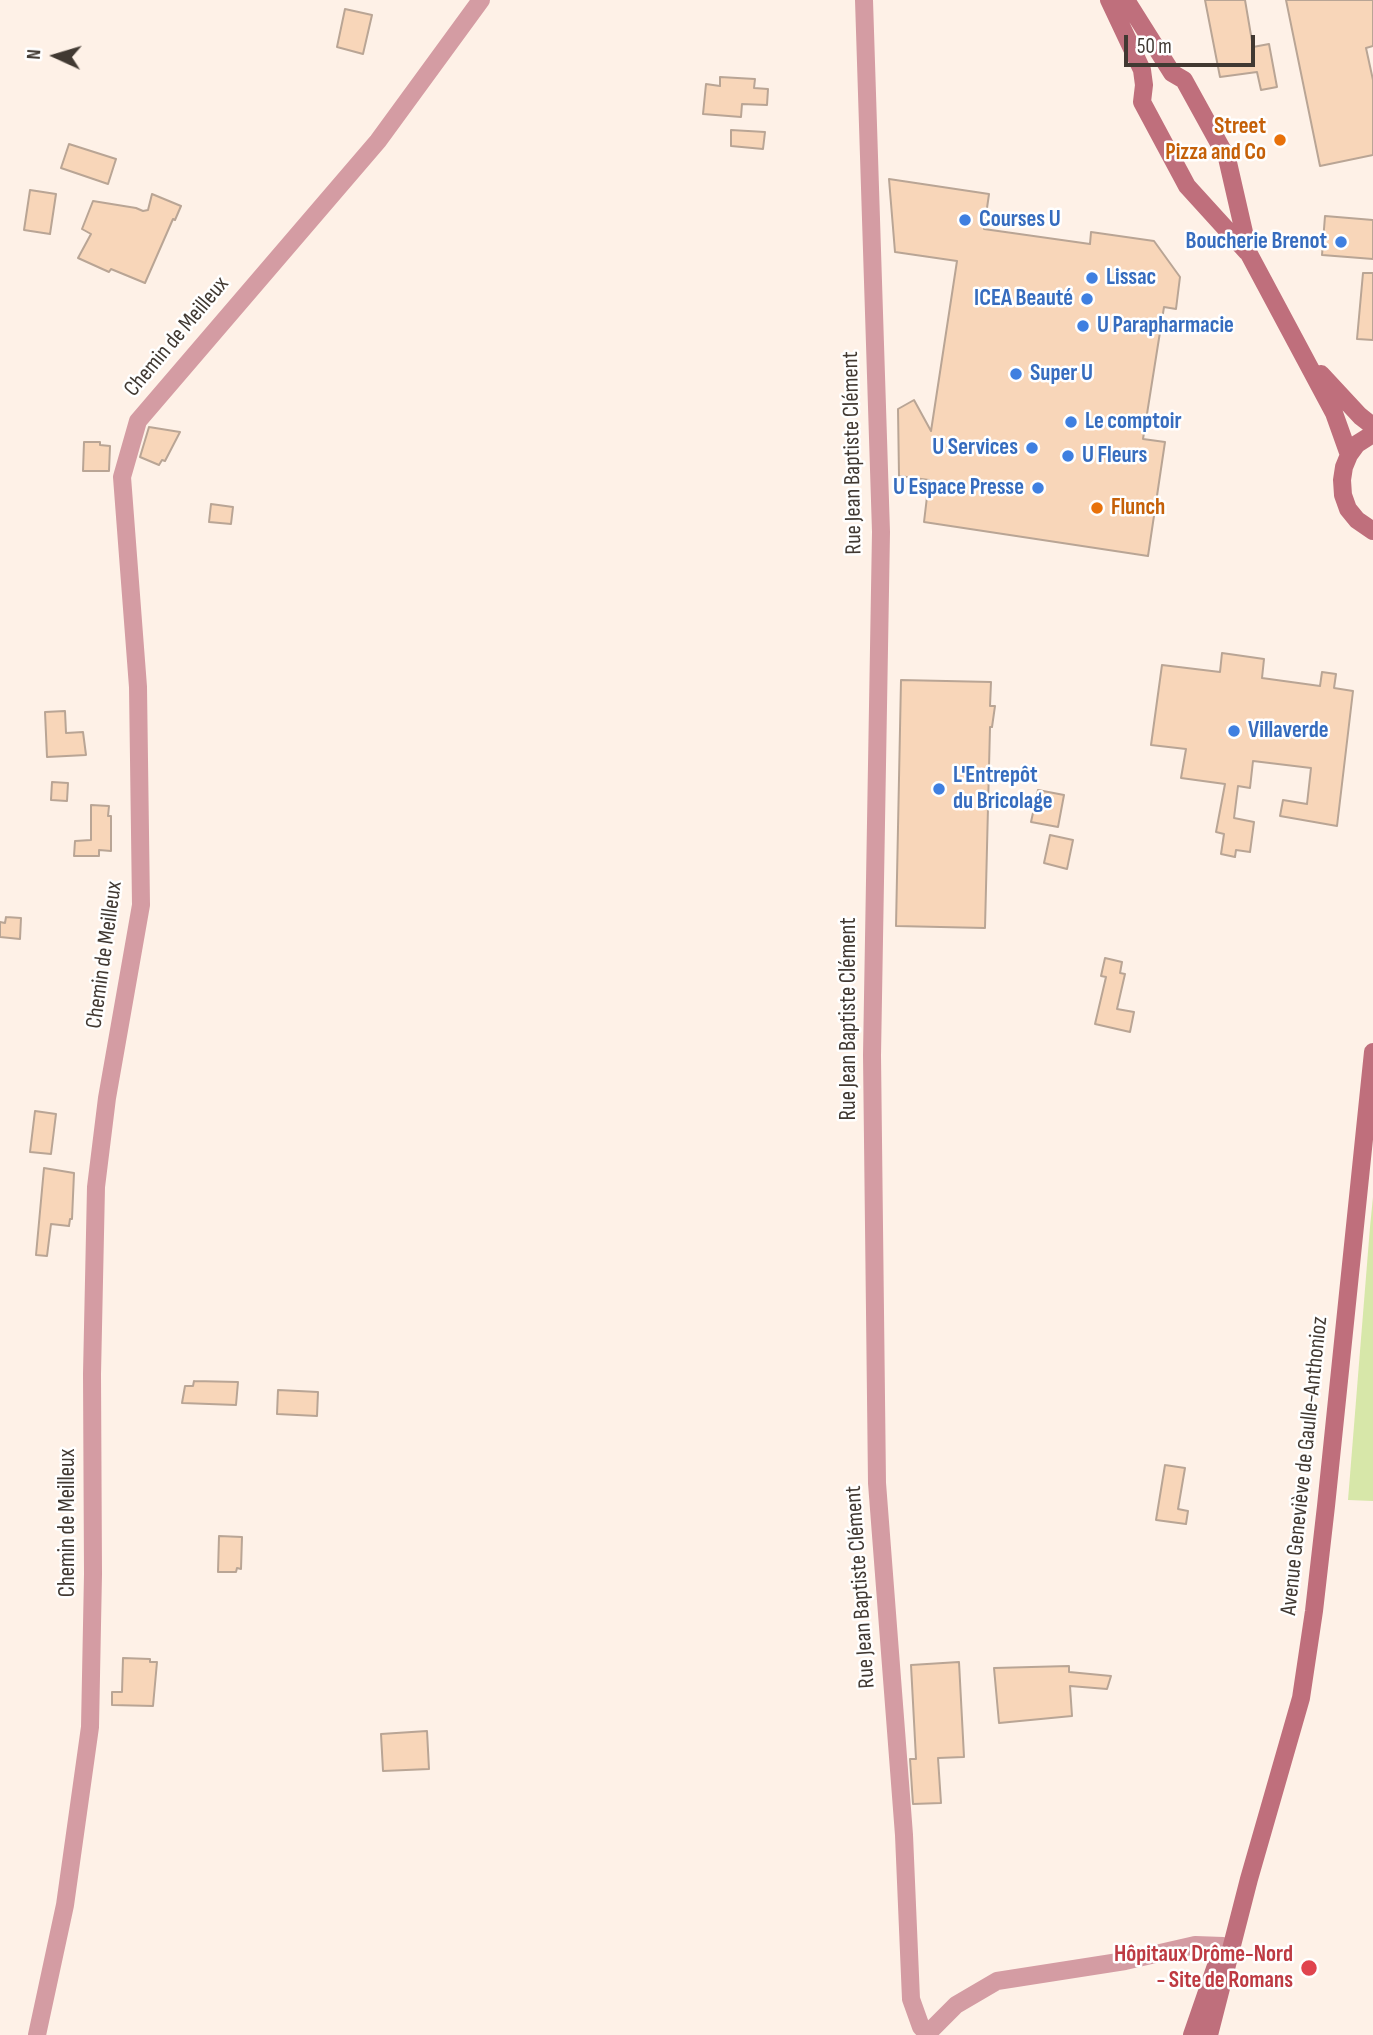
<!DOCTYPE html>
<meta charset="utf-8">
<style>
body{margin:0}
#map{position:relative;width:1373px;height:2035px;overflow:hidden;background:#fef1e7;font-family:"Sofia Sans Condensed",sans-serif}
canvas{display:block}
.north{position:absolute;left:21px;top:21px;width:70px;height:70px;-webkit-text-stroke:5px #fff;paint-order:stroke;rotate:274deg;font-size:19px;font-weight:700;line-height:28px;text-align:center;color:#413932}
.north::after{content:'';display:block;margin:auto;width:24px;height:32px;background:#413932;clip-path:polygon(50% 0,100% 100%,50% 72%,0 100%)}
.scale{position:absolute;left:1124px;top:35px;width:131px;height:32px;box-sizing:border-box;border:4px solid #413932;border-top:0;padding-left:9px;font-size:21px;line-height:24px;white-space:nowrap;color:#413932;-webkit-text-stroke:5px #fff;paint-order:stroke}
</style>
<div id="map">
<canvas width="1373" height="2035"></canvas>
<div class="north">N</div>
<div class="scale">50 m</div>
</div>
<script>
const ctx = document.querySelector('canvas').getContext('2d');
ctx.lineJoin = 'round';
function fillPath(path, color) {
  ctx.fillStyle = color;
  ctx.fill(path, 'evenodd');
}
function poly(rows) {
  const path = new Path2D();
  for (const r of rows) {
    path.moveTo(r[0], r[1]);
    for (let i = 2; i < r.length; i += 2) path.lineTo(r[i], r[i + 1]);
  }
  return path;
}
function strokePath(path, color, width, dash) {
  ctx.strokeStyle = color;
  ctx.lineWidth = width;
  ctx.lineCap = dash ? 'butt' : 'round';
  ctx.setLineDash(dash || []);
  ctx.stroke(path);
}
function write(font, color, halo, rows, align = 'center') {
  ctx.font = font + ' "Sofia Sans Condensed",sans-serif';
  ctx.lineWidth = 5;
  ctx.setLineDash([]);
  ctx.textBaseline = 'middle';
  ctx.strokeStyle = halo;
  ctx.fillStyle = color;
  for (const [text, x, y, turn = 0] of rows) {
    ctx.save();
    ctx.translate(x, y);
    ctx.rotate((+turn || 0) * Math.PI / 180);
    ctx.textAlign = isNaN(turn) ? turn : align;
    if (halo) ctx.strokeText(text, 0, 0);
    ctx.fillText(text, 0, 0);
    ctx.restore();
  }
}
fillPath(poly([
 [1373,1197,1373,1501,1348,1500,1370,1227]
]), '#d7e7a9');
const building = poly([
 [1205,0,1245,0,1253,47,1269,44,1277,87,1261,90,1257,72,1220,77,1205,0],
 [1286,0,1373,0,1373,46,1366,48,1373,80,1373,155,1320,166,1286,0],
 [345,9,372,15,363,54,337,47,345,9],
 [720,77,755,79,754,88,768,89,767,105,742,104,741,117,703,114,706,84,720,86,720,77],
 [731,130,765,132,763,149,731,146,731,130],
 [69,144,116,159,108,184,61,168,69,144],
 [889,179,989,194,984,229,1090,244,1091,232,1154,241,1180,277,1176,309,1164,307,1143,439,1165,442,1148,556,924,522,929,480,899,476,898,409,914,400,931,431,957,261,895,252,889,179],
 [30,190,56,194,50,234,24,230,30,190],
 [152,194,181,206,175,220,173,219,145,283,111,269,109,272,78,258,91,234,82,229,93,201,136,208,143,211,148,210,152,194],
 [1325,216,1373,220,1373,259,1322,255,1325,216],
 [1363,273,1373,273,1373,340,1357,339,1363,273],
 [149,427,180,432,165,461,162,460,159,465,140,457,149,427],
 [84,442,100,442,100,445,110,446,109,471,83,471,84,442],
 [211,504,233,507,231,524,209,522,211,504],
 [1222,653,1264,659,1262,678,1320,686,1322,672,1336,674,1334,688,1353,691,1337,826,1280,816,1283,800,1307,804,1311,768,1253,761,1250,788,1238,786,1234,818,1254,822,1250,852,1236,850,1235,857,1221,854,1224,834,1216,832,1225,784,1181,778,1186,749,1151,745,1162,665,1220,672,1222,653],
 [901,680,991,682,990,706,995,706,992,727,990,727,985,928,896,926,901,680],
 [65,711,66,733,83,732,86,755,47,757,45,712,65,711],
 [52,782,68,783,67,801,51,800,52,782],
 [1038,790,1064,795,1058,827,1031,822,1038,790],
 [91,805,109,806,108,816,111,816,111,851,99,850,99,856,74,856,75,841,91,840,91,805],
 [1050,835,1073,840,1067,869,1044,863,1050,835],
 [6,917,21,918,20,939,0,937,0,922,5,923,6,917],
 [1105,958,1122,962,1120,973,1125,974,1117,1009,1134,1012,1130,1032,1095,1024,1106,977,1101,976,1105,958],
 [35,1111,56,1114,51,1154,30,1152,35,1111],
 [44,1168,74,1173,72,1219,70,1219,69,1226,51,1224,47,1256,36,1255,44,1168],
 [194,1381,238,1382,236,1405,182,1403,185,1386,193,1386,194,1381],
 [278,1390,318,1392,317,1416,277,1414,278,1390],
 [1165,1465,1185,1468,1178,1509,1188,1511,1186,1524,1156,1520,1165,1465],
 [219,1536,242,1537,241,1569,237,1568,236,1572,218,1572,219,1536],
 [123,1658,150,1659,150,1662,157,1662,153,1706,112,1705,112,1692,122,1692,123,1658],
 [959,1662,964,1757,938,1758,941,1803,913,1804,910,1759,916,1759,911,1665,959,1662],
 [1069,1666,1069,1672,1111,1676,1107,1689,1070,1686,1072,1716,999,1723,994,1668,1069,1666],
 [427,1731,429,1769,383,1771,381,1734,427,1731]
]);
fillPath(building, '#f8d6b9');
strokePath(building, '#b9a595', 2);
strokePath(poly([
 [864,0,881,532,872,1055,877,1483,904,1835,911,1999,921,2027,927,2033],
 [37,2035,65,1905,90,1727,93,1574,92,1374,96,1187,107,1098,141,905,138,687,122,477,138,421,378,141,481,0],
 [926,2035,956,2005,997,1981,1125,1961,1195,1945,1223,1946]
]), '#d49ca3', 18);
strokePath(poly([
 [1109,0,1142,70,1144,85,1142,102,1187,186,1247,252],
 [1126,0,1172,73,1184,80,1227,158,1249,254,1334,413,1349,455],
 [1321,374,1360,416,1373,426],
 [1373,434,1357,444,1349,455,1344,467,1342,480,1343,495,1348,509,1357,520,1373,531],
 [1192,2035,1219,1957],
 [1209,2035,1249,1879,1301,1698,1314,1611,1326,1506,1373,1052]
]), '#bf6f7c', 18);
for (const [x, y, r, color] of [
 [1280,140,7,"#e8710a"],
 [965,220,7,"#3f7fe0"],
 [1341,242,7,"#3f7fe0"],
 [1092,278,7,"#3f7fe0"],
 [1087,299,7,"#3f7fe0"],
 [1083,326,7,"#3f7fe0"],
 [1016,374,7,"#3f7fe0"],
 [1071,422,7,"#3f7fe0"],
 [1032,448,7,"#3f7fe0"],
 [1068,456,7,"#3f7fe0"],
 [1038,488,7,"#3f7fe0"],
 [1097,508,7,"#e8710a"],
 [1234,731,7,"#3f7fe0"],
 [939,789,7,"#3f7fe0"],
 [1309,1968,9,"#e0444e"]
]) {
  const dot = new Path2D();
  dot.arc(x, y, r, 0, 2 * Math.PI);
  ctx.fillStyle = color;
  ctx.fill(dot);
  strokePath(dot, '#fff', 2.5);
}
write('bold 23px', '#c56008', '#fff', [
 ["Street",1266,127],
 ["Pizza and Co",1266,153],
 ["Flunch",1111,508,"left"]
], 'right');
write('bold 23px', '#366cbe', '#fff', [
 ["Courses U",979,220],
 ["Boucherie Brenot",1327,242,"right"],
 ["Lissac",1106,278],
 ["ICEA Beauté",1073,299,"right"],
 ["U Parapharmacie",1097,326],
 ["Super U",1030,374],
 ["Le comptoir",1085,422],
 ["U Services",1018,448,"right"],
 ["U Fleurs",1082,456],
 ["U Espace Presse",1024,488,"right"],
 ["Villaverde",1248,731],
 ["L'Entrepôt",953,776],
 ["du Bricolage",953,802]
], 'left');
write('23px', '#413932', '#fff', [
 ["Chemin de Meilleux",177,337,-50],
 ["Rue Jean Baptiste Clément",853,453,-91],
 ["Chemin de Meilleux",105,955,-82],
 ["Rue Jean Baptiste Clément",849,1019,-90],
 ["Avenue Geneviève de Gaulle-Anthonioz",1305,1466,-84],
 ["Chemin de Meilleux",68,1523,-90],
 ["Rue Jean Baptiste Clément",861,1587,-94]
]);
write('bold 23px', '#be3a42', '#fff', [
 ["Hôpitaux Drôme-Nord",1293,1955],
 ["- Site de Romans",1293,1981]
], 'right');
</script>
